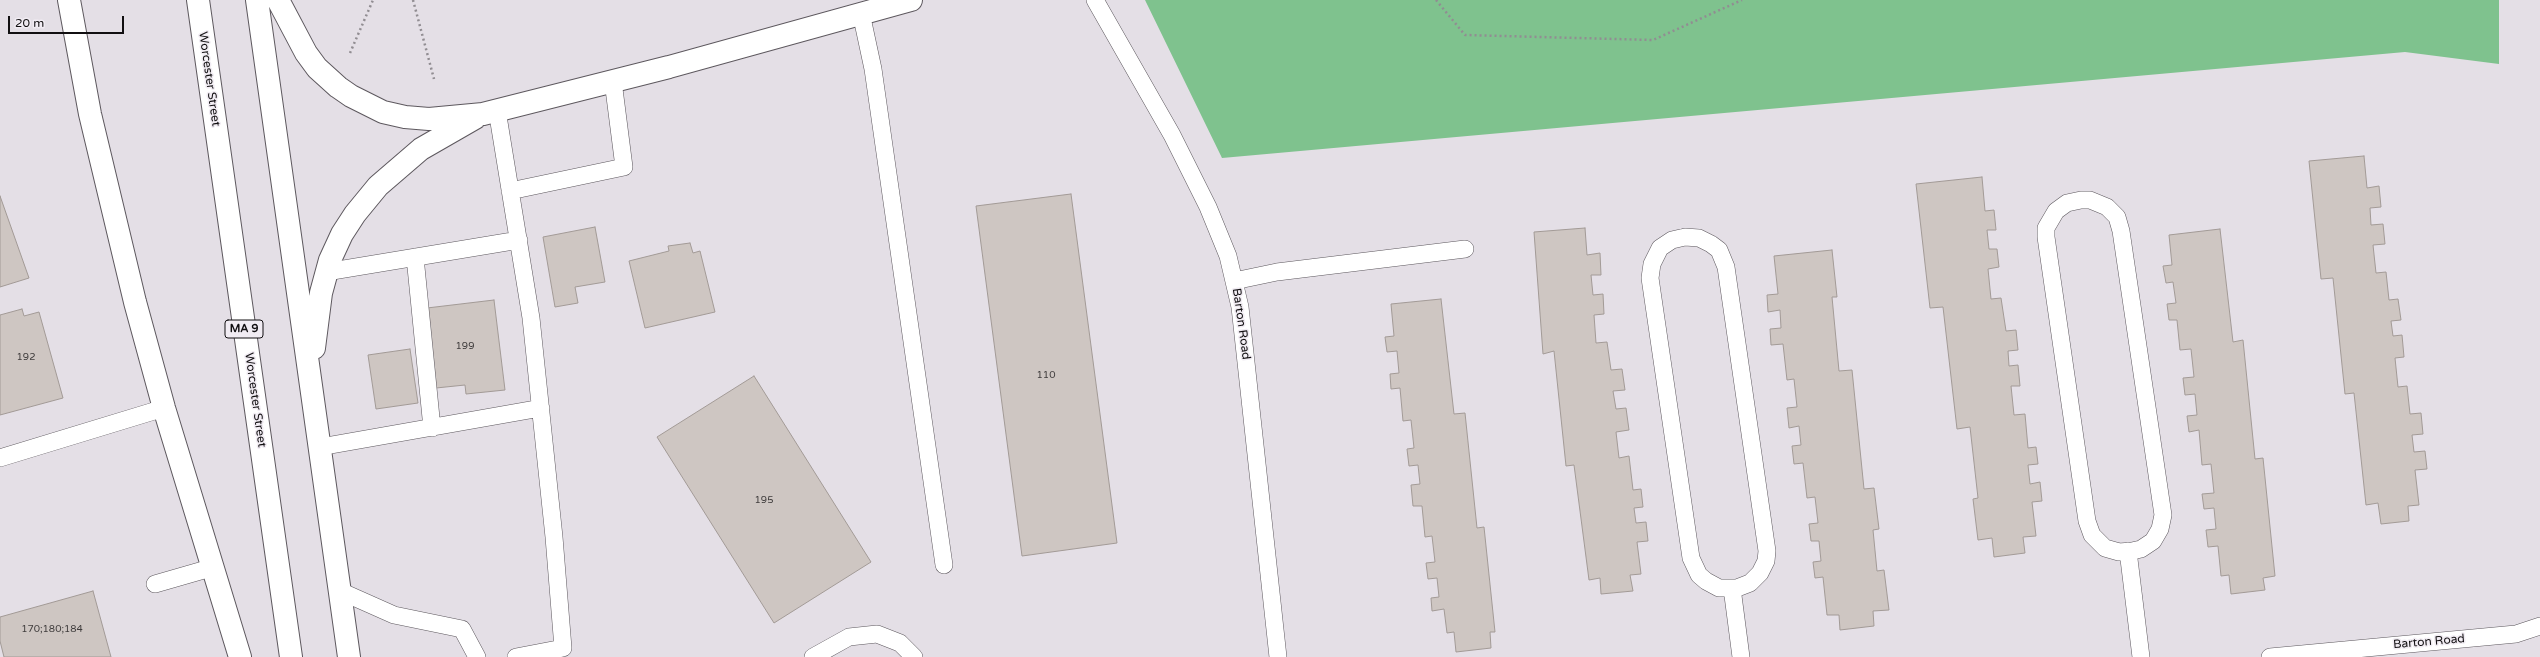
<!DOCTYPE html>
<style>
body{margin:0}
#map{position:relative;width:2540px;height:657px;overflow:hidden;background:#e4dfe6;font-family:"Varela Round",sans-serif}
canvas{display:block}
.scale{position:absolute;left:8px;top:16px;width:116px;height:18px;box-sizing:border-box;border:2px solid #110f11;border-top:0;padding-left:5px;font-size:12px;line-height:14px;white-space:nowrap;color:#110f11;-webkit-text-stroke:3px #f1ecf3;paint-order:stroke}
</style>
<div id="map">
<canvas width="2540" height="657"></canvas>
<div class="scale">20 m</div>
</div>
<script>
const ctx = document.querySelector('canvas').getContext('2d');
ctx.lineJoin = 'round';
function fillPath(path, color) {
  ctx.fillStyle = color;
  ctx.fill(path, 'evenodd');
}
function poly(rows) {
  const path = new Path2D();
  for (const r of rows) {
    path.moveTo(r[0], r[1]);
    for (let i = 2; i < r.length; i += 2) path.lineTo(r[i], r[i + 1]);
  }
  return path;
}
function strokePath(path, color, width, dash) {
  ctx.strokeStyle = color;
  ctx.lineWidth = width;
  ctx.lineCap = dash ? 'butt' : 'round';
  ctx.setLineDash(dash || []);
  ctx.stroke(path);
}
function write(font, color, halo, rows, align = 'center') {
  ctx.font = font + ' "Varela Round",sans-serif';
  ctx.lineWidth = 3;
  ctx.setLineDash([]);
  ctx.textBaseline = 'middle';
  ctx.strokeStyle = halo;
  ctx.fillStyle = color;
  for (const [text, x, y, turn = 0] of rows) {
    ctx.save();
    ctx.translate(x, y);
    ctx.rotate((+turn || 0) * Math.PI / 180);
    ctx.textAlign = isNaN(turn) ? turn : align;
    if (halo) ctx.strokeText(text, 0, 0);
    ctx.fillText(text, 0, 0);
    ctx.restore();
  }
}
fillPath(poly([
 [1145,0,2499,0,2499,64,2405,52,1222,158]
]), '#7fc28e');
const building = poly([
 [2364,156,2367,188,2379,186,2381,207,2370,208,2371,225,2383,224,2385,244,2373,245,2376,273,2386,272,2389,300,2398,299,2401,320,2391,321,2393,336,2402,335,2404,357,2395,358,2398,387,2407,386,2410,414,2421,413,2423,434,2412,435,2414,452,2425,451,2427,469,2415,470,2419,505,2408,506,2409,521,2381,524,2378,503,2366,505,2354,393,2345,394,2333,278,2321,279,2309,161,2364,156],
 [1982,177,1985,211,1994,210,1996,230,1987,230,1989,249,1997,249,1999,267,1988,269,1991,299,2001,298,2006,331,2016,330,2018,350,2008,351,2009,366,2018,365,2020,386,2011,386,2014,415,2025,414,2028,448,2036,447,2038,464,2028,465,2030,484,2040,482,2042,501,2032,502,2036,536,2023,537,2025,553,1994,557,1992,538,1978,540,1973,499,1978,498,1970,427,1957,429,1943,307,1930,308,1916,184,1982,177],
 [1071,194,1117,543,1022,556,976,206,1071,194],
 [0,196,29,278,0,287,0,196],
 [595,227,605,282,575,287,578,303,555,307,543,237,595,227],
 [1585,228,1587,255,1600,253,1601,275,1591,275,1593,295,1603,294,1604,314,1594,315,1596,343,1607,342,1611,370,1622,369,1625,390,1613,391,1616,409,1626,408,1629,430,1616,432,1619,458,1629,456,1633,490,1641,489,1643,507,1634,508,1636,523,1646,522,1648,541,1637,542,1641,574,1630,575,1633,591,1601,594,1600,578,1589,580,1574,465,1566,466,1554,351,1543,354,1534,232,1585,228],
 [2220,229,2233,342,2243,340,2255,459,2263,458,2275,576,2263,578,2265,590,2231,594,2229,575,2221,576,2218,546,2208,547,2206,530,2216,529,2214,508,2204,509,2202,494,2214,493,2211,464,2202,465,2199,430,2189,432,2187,416,2197,415,2195,394,2185,395,2183,378,2194,377,2191,349,2180,350,2177,320,2169,320,2167,304,2176,303,2173,282,2166,283,2163,266,2172,265,2169,235,2220,229],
 [690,243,693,253,700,251,715,312,645,328,629,261,669,251,668,246,690,243],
 [1832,250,1837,297,1832,297,1839,371,1852,370,1864,489,1874,488,1879,529,1873,530,1877,571,1884,570,1889,610,1873,611,1874,626,1840,630,1839,615,1827,615,1823,577,1815,578,1813,562,1821,561,1819,541,1811,541,1809,524,1818,523,1815,497,1807,498,1803,463,1794,464,1792,446,1801,445,1799,426,1789,428,1787,408,1797,407,1794,379,1787,380,1783,344,1771,345,1770,329,1781,328,1780,310,1768,312,1767,295,1778,294,1774,256,1832,250],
 [1441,299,1454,414,1465,413,1477,528,1484,527,1495,632,1490,632,1491,648,1456,652,1454,632,1447,633,1444,609,1432,611,1431,598,1439,597,1437,578,1428,579,1426,563,1435,562,1432,536,1425,537,1422,506,1413,506,1411,485,1420,484,1418,465,1409,466,1407,449,1414,448,1411,420,1403,421,1400,388,1391,389,1390,374,1399,373,1397,351,1387,352,1385,337,1394,336,1391,304,1441,299],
 [494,300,505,390,466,394,465,385,436,388,427,308,494,300],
 [22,309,24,316,39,312,63,398,0,415,0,315,22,309],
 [410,349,418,403,376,409,368,355,410,349],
 [754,376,871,562,774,623,657,437,754,376],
 [93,591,111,657,4,657,0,641,0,617,93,591]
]);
fillPath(building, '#cec6c2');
strokePath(building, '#a29a96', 1);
const lane = poly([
 [1095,0,1172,135,1208,207,1228,256,1240,307,1278,657],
 [861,13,873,69,944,565],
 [497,110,531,318,554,537,563,648,516,657],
 [510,191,624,167,613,81],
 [2081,200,2090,200,2107,207,2117,217,2121,231,2163,515,2160,529,2153,541,2141,549,2132,551,2119,552,2105,548,2092,535,2087,521,2046,237,2046,228,2056,211,2067,203,2081,200],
 [1685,237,1699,238,1711,244,1719,250,1726,267,1767,551,1766,561,1760,573,1750,583,1737,588,1719,588,1706,581,1699,575,1691,558,1650,278,1652,264,1660,248,1672,240,1685,237],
 [415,257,432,428],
 [326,272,519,240],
 [1234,281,1277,272,1465,249],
 [320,447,541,408],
 [0,458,164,408],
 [2128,551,2141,657],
 [155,584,214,567],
 [1732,588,1741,657],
 [340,591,394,615,462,629,477,657],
 [813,657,849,637,877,634,900,643,914,657],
 [2270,657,2516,634,2540,626]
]);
const highway = poly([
 [69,0,90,114,135,302,164,408,240,657],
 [198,0,291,657],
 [257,0,349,657],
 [278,0,306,53,317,68,338,87,351,96,383,112,405,117,429,119,483,114,669,67,911,0],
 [314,348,321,293,330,260,342,234,355,214,378,186,421,149,475,118]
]);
strokePath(lane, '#5d585e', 18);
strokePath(highway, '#5d585e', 24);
strokePath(poly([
 [413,0,434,79],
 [1436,0,1465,35,1653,40,1742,0],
 [350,53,373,0]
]), '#918d92', 2.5, [2, 3]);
strokePath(lane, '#fff', 17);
strokePath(highway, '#fff', 22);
write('10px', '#403d3d', null, [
 ["199",465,346],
 ["192",26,357],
 ["110",1046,375],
 ["195",764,500],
 ["170;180;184",52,629]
]);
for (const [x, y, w] of [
 [244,329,38]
]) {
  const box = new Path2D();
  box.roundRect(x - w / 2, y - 9, w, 18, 3);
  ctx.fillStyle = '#f1ecf3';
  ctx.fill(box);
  strokePath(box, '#110f11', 1);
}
write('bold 11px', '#110f11', null, [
 ["MA 9",244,329]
]);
write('12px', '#110f11', '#f1ecf3', [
 ["Worcester Street",209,79,82],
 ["Barton Road",1241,324,82],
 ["Worcester Street",255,400,82],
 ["Barton Road",2429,642,-5]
]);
</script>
